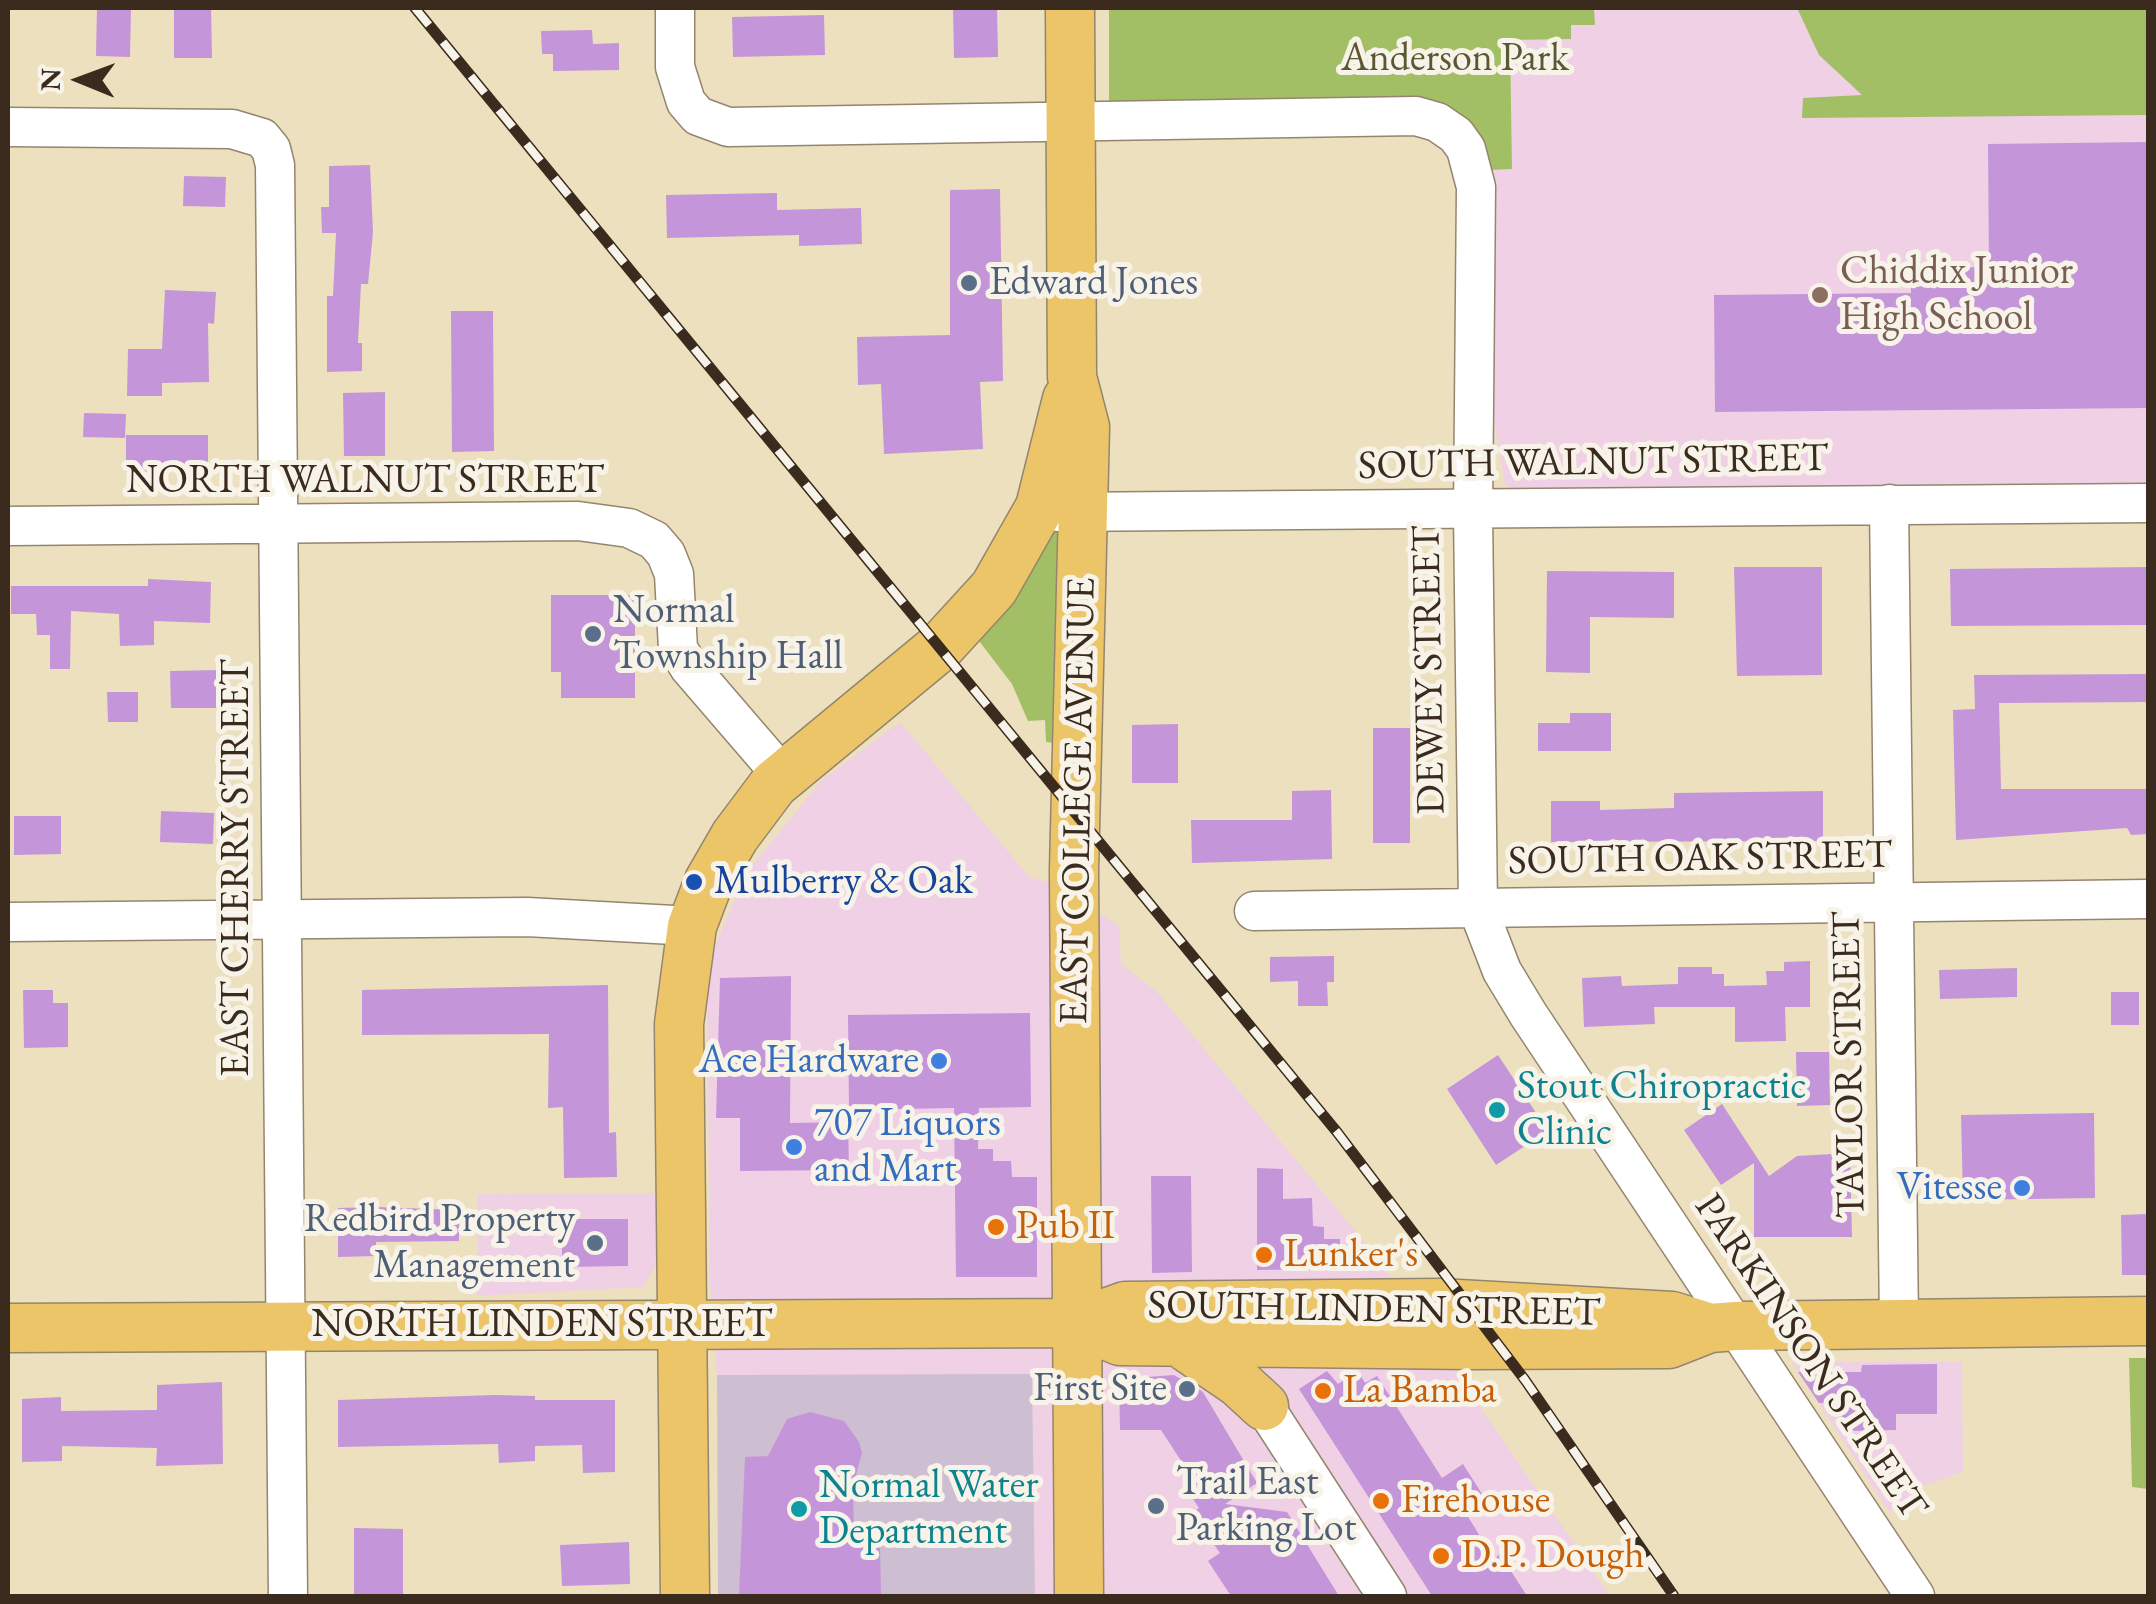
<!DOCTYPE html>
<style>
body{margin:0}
#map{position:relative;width:2156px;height:1604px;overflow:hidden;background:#ece0bf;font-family:"EB Garamond",serif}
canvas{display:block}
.frame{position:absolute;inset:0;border:10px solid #3b2a1e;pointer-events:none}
.north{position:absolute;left:30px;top:30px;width:100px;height:100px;-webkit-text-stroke:8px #f7f3e8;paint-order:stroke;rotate:271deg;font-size:28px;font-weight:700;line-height:40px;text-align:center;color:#3b2a1e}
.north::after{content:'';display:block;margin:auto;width:35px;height:45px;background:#3b2a1e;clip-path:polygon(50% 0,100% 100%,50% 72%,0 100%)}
</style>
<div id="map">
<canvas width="2156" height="1604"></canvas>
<div class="frame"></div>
<div class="north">N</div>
</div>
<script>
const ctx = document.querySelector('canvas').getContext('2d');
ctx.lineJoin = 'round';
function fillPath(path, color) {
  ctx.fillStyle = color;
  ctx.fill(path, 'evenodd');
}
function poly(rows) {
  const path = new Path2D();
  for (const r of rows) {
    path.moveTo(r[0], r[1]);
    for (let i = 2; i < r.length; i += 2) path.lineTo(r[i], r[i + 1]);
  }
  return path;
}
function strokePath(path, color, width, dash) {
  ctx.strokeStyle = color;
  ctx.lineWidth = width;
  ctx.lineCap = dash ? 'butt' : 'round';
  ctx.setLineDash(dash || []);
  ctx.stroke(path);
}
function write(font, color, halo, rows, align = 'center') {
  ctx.font = font + ' "EB Garamond",serif';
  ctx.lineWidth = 10;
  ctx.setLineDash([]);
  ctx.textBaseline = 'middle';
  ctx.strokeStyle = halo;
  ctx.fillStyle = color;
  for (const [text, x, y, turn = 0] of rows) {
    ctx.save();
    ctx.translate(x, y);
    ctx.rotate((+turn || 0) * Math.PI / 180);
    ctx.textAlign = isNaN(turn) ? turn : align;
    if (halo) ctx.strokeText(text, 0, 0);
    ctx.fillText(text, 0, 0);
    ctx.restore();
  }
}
fillPath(poly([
 [1594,8,2148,8,2148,489,1516,491,1505,485,1494,420,1490,170,1512,169,1510,40,1570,39,1571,25,1594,25],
 [900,722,1029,877,1054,884,1119,926,1121,964,1156,991,1376,1256,1610,1596,1035,1596,1032,1375,717,1375,710,1282,707,965,746,873,821,781],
 [659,1193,661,1257,643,1287,478,1296,477,1194],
 [1792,1362,1962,1362,1963,1472,1923,1486,1889,1512]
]), '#f0d0e5');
fillPath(poly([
 [1032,1374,1035,1596,718,1596,717,1375]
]), '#cebed2');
fillPath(poly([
 [1109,8,1594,8,1595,25,1571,25,1571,39,1510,40,1512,169,1490,170,1477,140,1109,106],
 [1797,8,2148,8,2148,115,1802,118,1803,98,1862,95,1819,55],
 [1062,524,1056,743,1046,742,1045,720,1028,721,1012,684,976,637,1043,539],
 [2129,1358,2148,1358,2148,1489,2132,1487]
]), '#a3bf66');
fillPath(poly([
 [97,8,131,8,130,57,96,56],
 [174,8,211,8,212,58,174,58],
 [953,8,997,8,998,57,954,58],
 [824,15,825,55,733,57,732,17],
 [592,30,593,44,619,43,619,70,553,71,553,54,542,54,541,31],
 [2148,142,2148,408,1715,412,1714,295,1911,293,1911,268,1989,267,1988,144],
 [370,165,373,232,368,284,361,284,358,343,362,343,362,371,327,372,327,296,333,296,336,233,322,233,321,207,329,207,329,166],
 [184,176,226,177,225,207,183,206],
 [1000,189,1003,381,980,382,983,449,884,454,881,384,858,385,857,337,950,335,950,190],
 [777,193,777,210,861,208,862,244,799,246,799,235,667,238,666,195],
 [165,290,216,292,214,324,208,323,209,382,162,383,162,396,127,396,128,349,162,349],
 [451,311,493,311,494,451,452,452],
 [385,392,385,456,344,456,343,393],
 [84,413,126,414,125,438,83,437],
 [126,435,208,435,208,472,126,472],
 [1734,567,1822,567,1822,675,1737,676],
 [2148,567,2148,625,1951,626,1950,569],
 [1547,571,1674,572,1674,618,1590,617,1590,673,1546,672],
 [148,579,211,582,210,623,154,621,154,645,120,646,119,614,71,611,70,669,50,669,50,635,37,635,36,614,11,614,11,586,148,586],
 [551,595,635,595,635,698,561,698,561,672,551,672],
 [218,670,218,708,171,708,170,671],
 [2148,674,2148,702,1999,703,2001,789,2148,789,2148,834,2131,835,2127,828,1956,840,1953,710,1975,709,1974,675],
 [107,692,138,692,138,722,108,722],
 [1570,713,1611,713,1611,751,1538,751,1538,723,1570,723],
 [1178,724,1178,783,1132,783,1132,725],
 [1373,728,1410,728,1410,843,1373,843],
 [1331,790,1332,859,1192,863,1191,820,1292,820,1292,791],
 [1823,791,1823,841,1551,842,1551,801,1600,801,1600,810,1674,808,1674,793],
 [161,811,214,813,213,844,160,842],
 [14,816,61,816,61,854,14,855],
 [1334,956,1334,982,1327,982,1328,1006,1298,1006,1298,981,1270,982,1270,957],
 [1810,961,1810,1007,1785,1007,1786,1041,1735,1042,1735,1007,1654,1007,1655,1024,1584,1027,1582,978,1621,976,1622,986,1678,984,1678,967,1712,967,1712,974,1724,974,1724,986,1767,985,1766,971,1784,971,1784,962],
 [2017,968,2017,997,1940,999,1939,970],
 [791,976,790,1123,848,1122,849,1170,740,1171,740,1118,716,1118,720,978],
 [608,985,609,1133,616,1132,617,1177,564,1178,563,1107,548,1108,549,1034,362,1035,362,990],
 [23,990,53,990,53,1003,68,1003,68,1047,24,1048],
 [2111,992,2139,992,2139,1025,2111,1025],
 [1030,1013,1031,1107,979,1108,978,1149,993,1149,993,1161,1011,1161,1012,1177,1037,1177,1037,1277,956,1277,954,1108,849,1110,848,1015],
 [1796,1052,1829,1052,1830,1105,1797,1106],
 [1498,1055,1548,1131,1496,1165,1447,1089],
 [1722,1104,1769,1176,1797,1156,1850,1153,1852,1237,1754,1237,1754,1163,1721,1185,1684,1130],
 [2094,1113,2095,1198,1963,1200,1961,1115],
 [1257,1168,1283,1169,1283,1199,1312,1198,1313,1226,1324,1227,1324,1239,1340,1239,1339,1269,1257,1270],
 [1151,1176,1191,1176,1192,1272,1152,1273],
 [376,1207,459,1210,459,1241,376,1242,376,1256,338,1257,338,1208],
 [2148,1214,2148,1275,2122,1275,2121,1215],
 [562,1219,628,1219,628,1266,562,1267],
 [1937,1364,1937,1414,1896,1414,1896,1430,1843,1431,1832,1403,1819,1403,1798,1372,1861,1372,1862,1365],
 [1327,1371,1338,1384,1358,1371,1365,1383,1377,1376,1442,1478,1463,1464,1482,1494,1462,1507,1494,1559,1500,1554,1527,1596,1432,1596,1299,1389],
 [1174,1375,1203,1392,1257,1483,1225,1504,1287,1512,1339,1596,1231,1596,1208,1561,1220,1553,1192,1513,1199,1508,1193,1499,1202,1493,1161,1430,1120,1430,1119,1379],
 [222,1382,223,1464,156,1466,157,1448,62,1446,62,1461,22,1462,22,1399,61,1397,61,1411,157,1410,157,1385],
 [496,1395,535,1396,535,1400,615,1400,615,1472,583,1473,582,1445,535,1446,535,1461,499,1463,498,1444,338,1447,338,1400],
 [810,1412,844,1421,859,1442,862,1453,853,1486,854,1543,880,1544,881,1596,739,1595,745,1457,768,1456,787,1419],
 [354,1528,403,1529,403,1596,354,1596],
 [629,1542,630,1584,562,1586,560,1545]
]), '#c595d9');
const minor = poly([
 [675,8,675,67,686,102,698,116,728,127,1416,116,1437,122,1456,135,1466,149,1476,187,1473,512,1478,909,1502,971,1528,1014,1915,1596],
 [8,127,232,129,262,138,271,149,275,165,288,1596],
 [1889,504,1899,1324],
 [1057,512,2148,503],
 [8,526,578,521,629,528,654,540,666,554,674,574,678,649,689,667,782,775],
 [1254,911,2148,899],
 [8,922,527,917,692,926],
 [1264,1406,1387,1596]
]);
const major = poly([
 [1070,8,1072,377,1085,427,1074,870,1079,1596],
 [1077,1323,1120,1341,1471,1345,1669,1344,1710,1328,1736,1326,2148,1321],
 [8,1328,1077,1323,1125,1306,1440,1303,1672,1316,1710,1328],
 [1179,1342,1239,1383,1264,1406],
 [685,1596,679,1024,692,926,709,881,735,836,774,784,941,646,994,588,1040,507,1067,399]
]);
strokePath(minor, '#94856e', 41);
strokePath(major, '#94856e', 51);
strokePath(minor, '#fff', 38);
strokePath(major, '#edc569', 48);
const rail = poly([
 [415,8,1337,1132,1525,1380,1674,1596]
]);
strokePath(rail, '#3b2a1e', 11);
strokePath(rail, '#f7f3e8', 8, [22]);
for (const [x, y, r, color] of [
 [969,283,10,"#5c6f8a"],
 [1820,295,10,"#8d6e63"],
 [593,634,10,"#5c6f8a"],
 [694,882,10,"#1a4fb4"],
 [939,1061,10,"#3f7fe0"],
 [1497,1110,10,"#0f9aa8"],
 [794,1147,10,"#3f7fe0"],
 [2022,1188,10,"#3f7fe0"],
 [996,1227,10,"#e8710a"],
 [595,1243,10,"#5c6f8a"],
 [1264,1255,10,"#e8710a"],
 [1187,1389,10,"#5c6f8a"],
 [1323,1391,10,"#e8710a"],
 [1381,1501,10,"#e8710a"],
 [1156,1506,10,"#5c6f8a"],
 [799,1509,10,"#0f9aa8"],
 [1441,1556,10,"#e8710a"]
]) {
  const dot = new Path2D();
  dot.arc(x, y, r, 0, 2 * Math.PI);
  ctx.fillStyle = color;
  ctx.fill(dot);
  strokePath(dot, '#f7f3e8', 4);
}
write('40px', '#5a5734', '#f7f3e8', [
 ["Anderson Park",1455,59]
]);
write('40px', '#785e54', '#f7f3e8', [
 ["Chiddix Junior",1840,272],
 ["High School",1840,318]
], 'left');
write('40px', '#4e5e75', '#f7f3e8', [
 ["Edward Jones",989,283],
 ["Normal",613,611],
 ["Township Hall",613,657],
 ["Redbird Property",575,1220,"right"],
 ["Management",575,1266,"right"],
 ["First Site",1167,1389,"right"],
 ["Trail East",1176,1483],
 ["Parking Lot",1176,1529]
], 'left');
write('40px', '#3b2a1e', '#f7f3e8', [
 ["SOUTH WALNUT STREET",1593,463,-1],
 ["NORTH WALNUT STREET",365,481],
 ["DEWEY STREET",1430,670,-91],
 ["EAST COLLEGE AVENUE",1079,801,-89],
 ["SOUTH OAK STREET",1700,859,-1],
 ["EAST CHERRY STREET",237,868,-90],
 ["TAYLOR STREET",1850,1065,-91],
 ["SOUTH LINDEN STREET",1374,1310,1],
 ["NORTH LINDEN STREET",542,1325],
 ["PARKINSON STREET",1810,1357,56]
]);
write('40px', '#164399', '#f7f3e8', [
 ["Mulberry & Oak",714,882]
], 'left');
write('40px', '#366cbe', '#f7f3e8', [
 ["Ace Hardware",919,1061],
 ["707 Liquors",814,1124,"left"],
 ["and Mart",814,1170,"left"],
 ["Vitesse",2002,1188]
], 'right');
write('40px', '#0d838f', '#f7f3e8', [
 ["Stout Chiropractic",1517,1087],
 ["Clinic",1517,1133],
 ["Normal Water",819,1486],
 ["Department",819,1532]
], 'left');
write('40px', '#c56008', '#f7f3e8', [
 ["Pub II",1016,1227],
 ["Lunker's",1284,1255],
 ["La Bamba",1343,1391],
 ["Firehouse",1401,1501],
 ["D.P. Dough",1461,1556]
], 'left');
</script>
